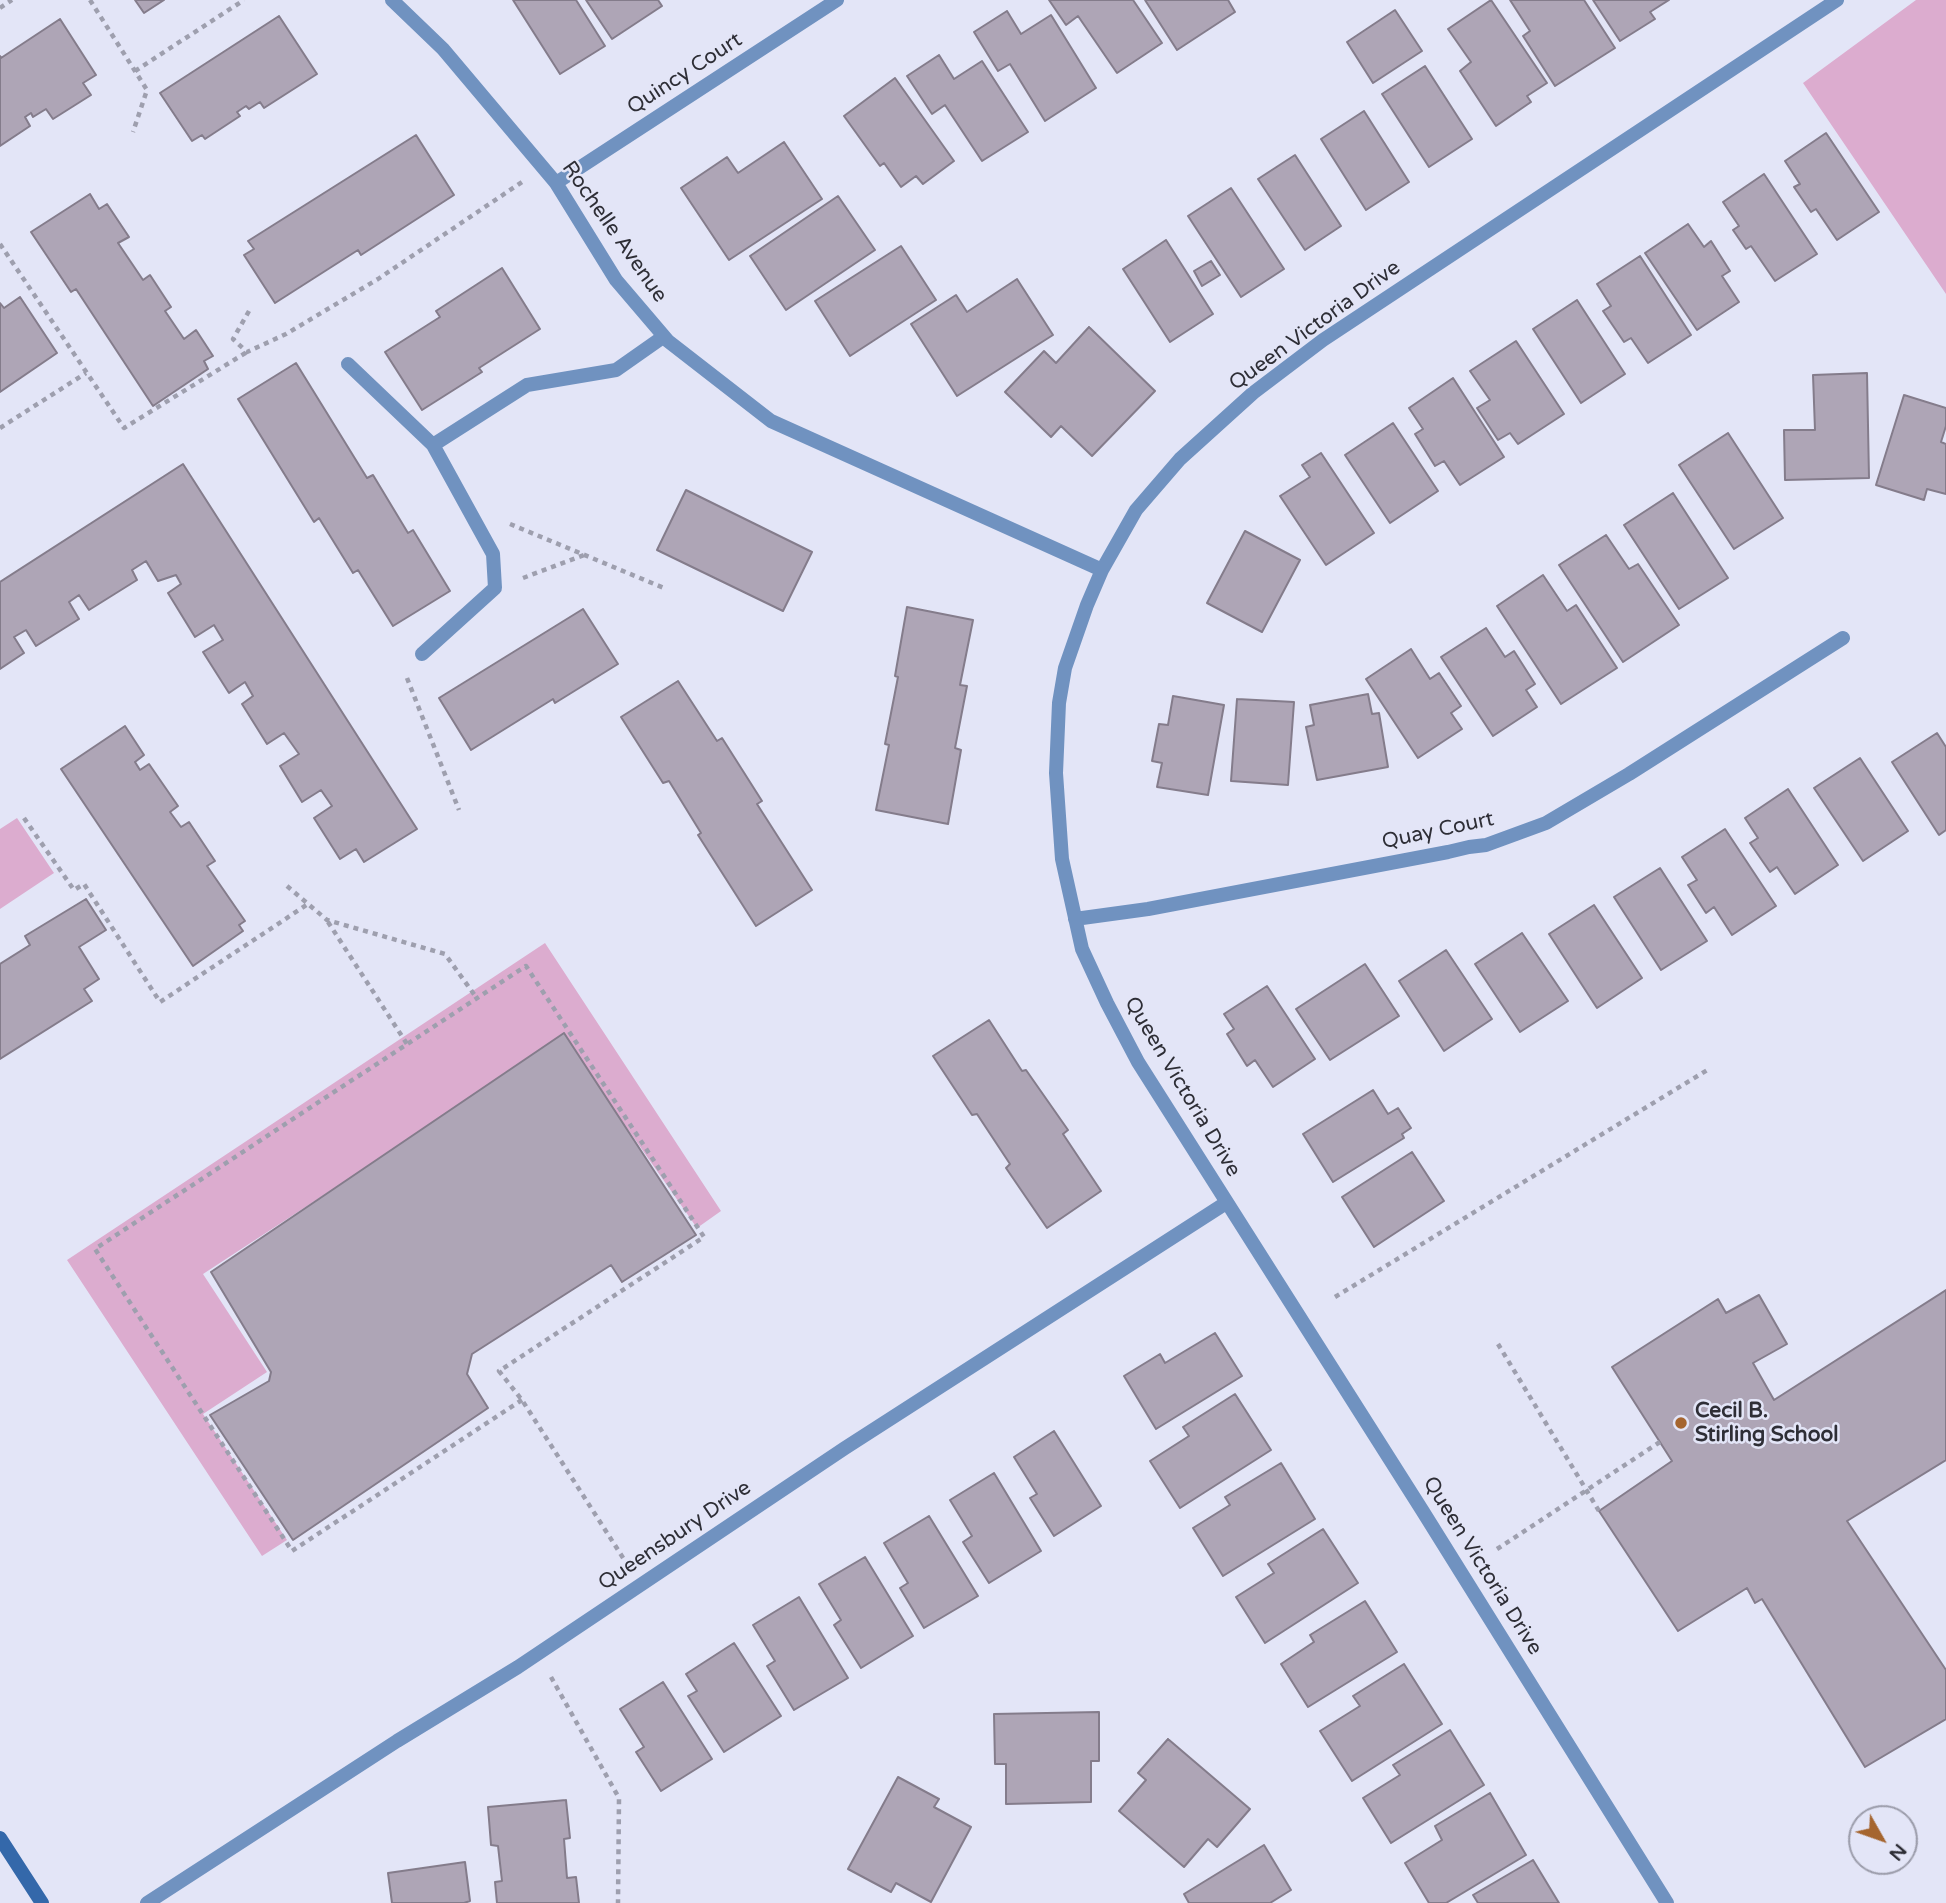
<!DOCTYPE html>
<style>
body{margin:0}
#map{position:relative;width:1946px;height:1903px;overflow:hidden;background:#e3e5f7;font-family:"Varela Round",sans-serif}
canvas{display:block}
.north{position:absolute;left:1848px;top:1805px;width:70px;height:70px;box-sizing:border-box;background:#e3e5f7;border:2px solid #9b9caa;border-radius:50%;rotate:130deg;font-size:19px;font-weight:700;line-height:28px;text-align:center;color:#2e2e36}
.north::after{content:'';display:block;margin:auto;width:24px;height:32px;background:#a5652f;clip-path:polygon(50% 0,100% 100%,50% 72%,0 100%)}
</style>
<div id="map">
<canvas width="1946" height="1903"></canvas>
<div class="north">N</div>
</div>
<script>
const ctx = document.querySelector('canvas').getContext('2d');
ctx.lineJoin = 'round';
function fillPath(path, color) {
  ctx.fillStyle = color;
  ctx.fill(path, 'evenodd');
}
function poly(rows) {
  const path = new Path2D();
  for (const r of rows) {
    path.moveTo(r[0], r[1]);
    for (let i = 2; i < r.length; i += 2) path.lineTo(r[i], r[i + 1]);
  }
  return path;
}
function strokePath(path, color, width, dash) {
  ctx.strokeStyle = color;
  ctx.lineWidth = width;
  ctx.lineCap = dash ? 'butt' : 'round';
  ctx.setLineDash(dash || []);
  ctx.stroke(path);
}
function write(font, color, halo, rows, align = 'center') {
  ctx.font = font + ' "Varela Round",sans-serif';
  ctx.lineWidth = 5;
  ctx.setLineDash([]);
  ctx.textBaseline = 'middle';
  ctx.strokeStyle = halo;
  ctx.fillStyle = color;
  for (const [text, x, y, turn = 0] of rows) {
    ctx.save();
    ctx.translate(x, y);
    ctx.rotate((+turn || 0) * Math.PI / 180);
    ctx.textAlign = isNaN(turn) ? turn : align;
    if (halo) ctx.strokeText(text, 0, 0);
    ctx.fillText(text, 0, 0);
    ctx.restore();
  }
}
fillPath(poly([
 [1916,0,1946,0,1946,294,1803,83],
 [17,818,54,873,0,909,0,829],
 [545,943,721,1211,697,1228,564,1038,203,1274,267,1372,203,1414,287,1540,262,1556,67,1260]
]), '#dcaccf');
const building = poly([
 [135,0,164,0,144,13,135,0],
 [513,0,576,0,605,46,560,74,513,0],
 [586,0,658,0,662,6,612,39,586,0],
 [1049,0,1133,0,1162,43,1117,73,1078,16,1066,25,1049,0],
 [1145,0,1228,0,1235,12,1177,50,1145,0],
 [1491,0,1547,83,1527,96,1531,102,1496,126,1460,71,1471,62,1448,29,1491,0],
 [1510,0,1584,0,1615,48,1555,86,1523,36,1530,31,1510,0],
 [1593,0,1669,0,1650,12,1655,19,1620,41,1593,0],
 [1395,10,1422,51,1373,83,1347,42,1395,10],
 [1007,11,1021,34,1051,15,1096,88,1045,121,1010,64,998,71,974,32,1007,11],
 [279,16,317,74,264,108,260,102,249,109,246,106,237,112,240,116,205,139,202,135,192,141,160,93,279,16],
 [60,19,96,75,83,83,91,95,53,119,46,109,33,117,31,113,25,117,30,126,0,146,0,56,1,58,60,19],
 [939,55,954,79,982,61,1028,132,982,161,945,105,932,114,907,76,939,55],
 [1425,66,1472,139,1429,167,1382,94,1425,66],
 [895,78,954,161,923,184,916,176,901,187,884,163,880,166,844,116,895,78],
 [1364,111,1409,182,1366,210,1321,139,1364,111],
 [1826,133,1879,212,1837,240,1816,209,1811,212,1794,187,1800,184,1785,161,1826,133],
 [416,135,454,195,361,255,358,250,275,303,244,255,254,249,248,241,416,135],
 [784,142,822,199,729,260,681,188,727,157,738,173,784,142],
 [1295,155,1341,226,1305,250,1258,179,1295,155],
 [1764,174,1817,254,1775,281,1751,246,1746,249,1733,230,1739,226,1723,202,1764,174],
 [1231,188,1284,269,1241,297,1188,216,1231,188],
 [90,194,99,209,107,204,129,237,118,243,143,280,150,275,171,307,165,311,184,339,196,330,213,356,204,361,208,369,153,406,76,289,71,292,31,232,90,194],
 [838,196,875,250,786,310,750,256,838,196],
 [1688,224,1704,247,1711,241,1730,271,1722,276,1739,302,1697,330,1645,253,1688,224],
 [1166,240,1213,314,1170,342,1123,269,1166,240],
 [901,246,936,300,850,356,815,301,901,246],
 [1640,256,1691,335,1648,363,1631,338,1624,342,1603,311,1611,306,1597,284,1640,256],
 [1211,261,1220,275,1202,286,1194,271,1211,261],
 [502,268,540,329,479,368,482,372,422,410,385,352,440,317,436,311,502,268],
 [1017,279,1053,335,957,396,911,324,956,295,967,312,1017,279],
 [20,297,57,353,0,392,0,303,4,308,20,297],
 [1577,300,1625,374,1581,403,1533,329,1577,300],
 [1089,327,1155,391,1092,456,1061,426,1051,437,1005,392,1044,351,1056,363,1089,327],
 [1516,341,1564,414,1518,444,1510,433,1498,440,1477,408,1490,400,1470,371,1516,341],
 [296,363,367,478,373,475,408,533,413,530,450,591,393,626,358,570,353,573,319,518,314,522,238,399,296,363],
 [1867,373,1869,478,1785,480,1784,430,1815,430,1813,375,1867,373],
 [1453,378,1504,457,1460,485,1444,461,1435,466,1415,434,1423,429,1409,408,1453,378],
 [1904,395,1946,408,1946,426,1941,442,1946,444,1946,494,1927,489,1924,500,1876,485,1904,395],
 [1393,423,1438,491,1390,523,1345,455,1393,423],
 [1728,433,1783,518,1734,549,1679,465,1728,433],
 [1321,453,1374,533,1326,565,1280,496,1310,477,1302,465,1321,453],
 [183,464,417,829,364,862,356,849,340,859,314,818,332,806,321,790,302,802,280,766,299,754,284,733,267,744,242,704,253,696,245,682,229,693,203,652,223,640,214,625,195,637,168,593,181,584,176,575,158,581,146,561,132,570,137,580,89,610,79,595,69,602,79,619,36,646,26,630,14,637,24,653,0,669,0,582,183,464],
 [686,490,812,552,783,611,657,550,686,490],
 [1673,493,1728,578,1679,609,1624,525,1673,493],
 [1245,531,1300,560,1262,632,1207,603,1245,531],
 [1606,535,1629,569,1638,564,1679,625,1623,662,1559,565,1606,535],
 [1543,575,1567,611,1576,605,1617,668,1561,704,1497,606,1543,575],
 [907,607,973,620,960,685,967,686,955,748,961,750,948,824,876,810,889,745,885,744,898,677,895,676,907,607],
 [583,609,618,664,555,703,553,699,471,750,439,698,583,609],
 [1486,628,1505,657,1514,651,1535,684,1526,690,1537,707,1493,736,1441,657,1486,628],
 [1411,649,1430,679,1439,673,1461,706,1451,713,1462,729,1418,758,1366,679,1411,649],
 [678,681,717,741,722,738,762,801,757,804,812,890,756,926,698,835,701,833,669,781,663,783,621,717,678,681],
 [1368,694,1372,714,1379,713,1388,767,1317,780,1306,727,1314,725,1310,705,1368,694],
 [1173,696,1224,705,1208,795,1157,787,1162,763,1152,761,1159,724,1168,725,1173,696],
 [1237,699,1294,702,1288,785,1231,781,1237,699],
 [125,726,144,755,135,762,140,770,149,764,178,806,170,812,181,827,189,822,215,861,207,866,245,921,239,925,243,931,193,966,61,769,125,726],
 [1937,733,1946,747,1946,830,1939,835,1892,762,1937,733],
 [1860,758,1908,831,1863,861,1814,788,1860,758],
 [1788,789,1838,865,1795,894,1777,867,1770,872,1750,843,1758,838,1745,818,1788,789],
 [1725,829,1776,906,1732,935,1714,907,1706,913,1688,885,1697,880,1682,857,1725,829],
 [1660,868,1707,941,1661,970,1614,897,1660,868],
 [86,899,106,930,79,947,99,979,84,989,92,1001,0,1059,0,964,30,945,25,936,86,899],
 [1594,905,1642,978,1597,1008,1549,934,1594,905],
 [1522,933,1568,1001,1520,1032,1475,964,1522,933],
 [1446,950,1492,1019,1444,1051,1399,981,1446,950],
 [1365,964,1399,1016,1330,1060,1296,1009,1365,964],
 [1267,986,1315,1059,1273,1087,1255,1060,1247,1066,1227,1034,1234,1029,1224,1014,1267,986],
 [989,1020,1022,1071,1026,1070,1068,1130,1063,1134,1101,1191,1047,1228,1006,1168,1010,1164,977,1114,972,1115,933,1056,989,1020],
 [564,1033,696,1235,622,1282,611,1265,472,1354,467,1374,488,1408,293,1540,210,1415,269,1381,271,1372,211,1272,564,1033],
 [1373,1090,1388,1114,1398,1108,1411,1128,1402,1134,1404,1138,1333,1182,1303,1134,1373,1090],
 [1412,1152,1444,1201,1374,1247,1342,1197,1412,1152],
 [1946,1290,1946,1460,1847,1521,1946,1670,1946,1719,1865,1767,1762,1599,1755,1603,1747,1588,1678,1631,1599,1511,1672,1461,1612,1367,1718,1299,1726,1313,1759,1295,1787,1344,1753,1363,1774,1400,1946,1290],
 [1215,1333,1242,1376,1156,1429,1124,1376,1160,1354,1165,1363,1215,1333],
 [1235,1394,1271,1450,1180,1508,1150,1461,1189,1436,1183,1427,1235,1394],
 [1054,1431,1101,1506,1054,1536,1030,1498,1037,1494,1014,1457,1054,1431],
 [1281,1463,1315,1519,1223,1576,1193,1528,1230,1505,1225,1497,1281,1463],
 [994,1473,1041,1551,989,1583,963,1542,972,1536,950,1500,994,1473],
 [929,1516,978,1596,924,1628,900,1588,908,1583,884,1543,929,1516],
 [1323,1529,1358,1583,1265,1643,1236,1597,1274,1573,1268,1564,1323,1529],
 [865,1557,913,1636,861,1668,834,1625,841,1620,819,1584,865,1557],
 [799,1597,848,1678,794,1710,767,1666,775,1661,753,1625,799,1597],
 [1365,1601,1397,1652,1308,1707,1281,1664,1314,1642,1310,1635,1365,1601],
 [734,1643,781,1716,724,1752,688,1696,697,1691,686,1674,734,1643],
 [1404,1664,1442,1724,1352,1781,1320,1731,1360,1706,1353,1696,1404,1664],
 [663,1682,712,1759,661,1791,636,1752,644,1747,620,1709,663,1682],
 [1099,1712,1099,1761,1091,1761,1091,1802,1006,1804,1006,1764,995,1764,994,1714,1099,1712],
 [1450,1730,1484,1785,1391,1843,1363,1798,1400,1775,1393,1765,1450,1730],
 [1168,1739,1250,1809,1217,1847,1208,1839,1184,1867,1119,1811,1146,1780,1138,1773,1168,1739],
 [898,1777,939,1799,934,1807,971,1827,931,1902,896,1883,891,1892,848,1869,898,1777],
 [1490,1793,1526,1855,1446,1903,1429,1903,1405,1863,1442,1840,1435,1826,1490,1793],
 [566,1800,570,1838,564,1839,567,1878,576,1877,579,1903,497,1903,495,1882,502,1881,498,1846,491,1845,488,1807,566,1800],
 [1264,1845,1291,1890,1270,1903,1189,1903,1184,1894,1264,1845],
 [1533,1860,1559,1903,1478,1903,1473,1895,1533,1860],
 [465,1862,470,1901,464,1903,392,1903,388,1873,465,1862]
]);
fillPath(building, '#aea5b6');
strokePath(building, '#847c8b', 2);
strokePath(poly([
 [90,0,147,90,133,132],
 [0,8,12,0],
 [135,71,244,0],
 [0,244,124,428,247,352],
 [249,311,233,339,247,352,286,334,378,279,522,182],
 [0,428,86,373],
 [510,524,664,588],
 [523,578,584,555],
 [407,678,459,810],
 [24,818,74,890,84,884,160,1002,308,904],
 [287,886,327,920,445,954,476,997],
 [328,922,407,1044],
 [1335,1297,1709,1069],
 [1498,1344,1599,1511],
 [522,1400,292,1551,95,1249,526,966,704,1237,499,1371,522,1400,627,1564],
 [1497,1549,1660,1442],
 [551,1677,619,1798,618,1903]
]), '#9e9fae', 4.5, [5, 5]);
strokePath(poly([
 [348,364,433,445,493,554,495,588,422,654],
 [433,445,527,385,616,370,663,337]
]), '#7092c0', 14);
strokePath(poly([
 [392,0,443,49,556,183,616,280,668,341,771,421,1102,570],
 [556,183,837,0],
 [1075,919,1148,909,1448,852,1469,847,1486,845,1546,823,1629,774,1843,638],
 [147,1903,397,1741,518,1667,845,1448,1226,1203],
 [1667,1903,1422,1510,1138,1062,1107,1003,1082,949,1062,859,1056,773,1059,703,1065,668,1087,605,1102,570,1136,510,1180,459,1253,393,1323,340,1837,0]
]), '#7092c0', 14);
strokePath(poly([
 [0,1838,42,1903]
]), '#3468aa', 14);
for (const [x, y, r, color] of [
 [1681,1423,7,"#a5652f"]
]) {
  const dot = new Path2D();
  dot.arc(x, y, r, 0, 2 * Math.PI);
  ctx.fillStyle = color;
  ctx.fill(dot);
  strokePath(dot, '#e3e5f7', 2.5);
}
write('21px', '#2e2e36', '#e3e5f7', [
 ["Quincy Court",685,74,-33],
 ["Rochelle Avenue",614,232,55],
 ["Queen Victoria Drive",1315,326,-36],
 ["Quay Court",1438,831,-12],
 ["Queen Victoria Drive",1182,1087,59],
 ["Queensbury Drive",675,1536,-34],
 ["Queen Victoria Drive",1482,1566,58]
]);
write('bold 21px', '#2e2e36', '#e3e5f7', [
 ["Cecil B.",1695,1411],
 ["Stirling School",1695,1435]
], 'left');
</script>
